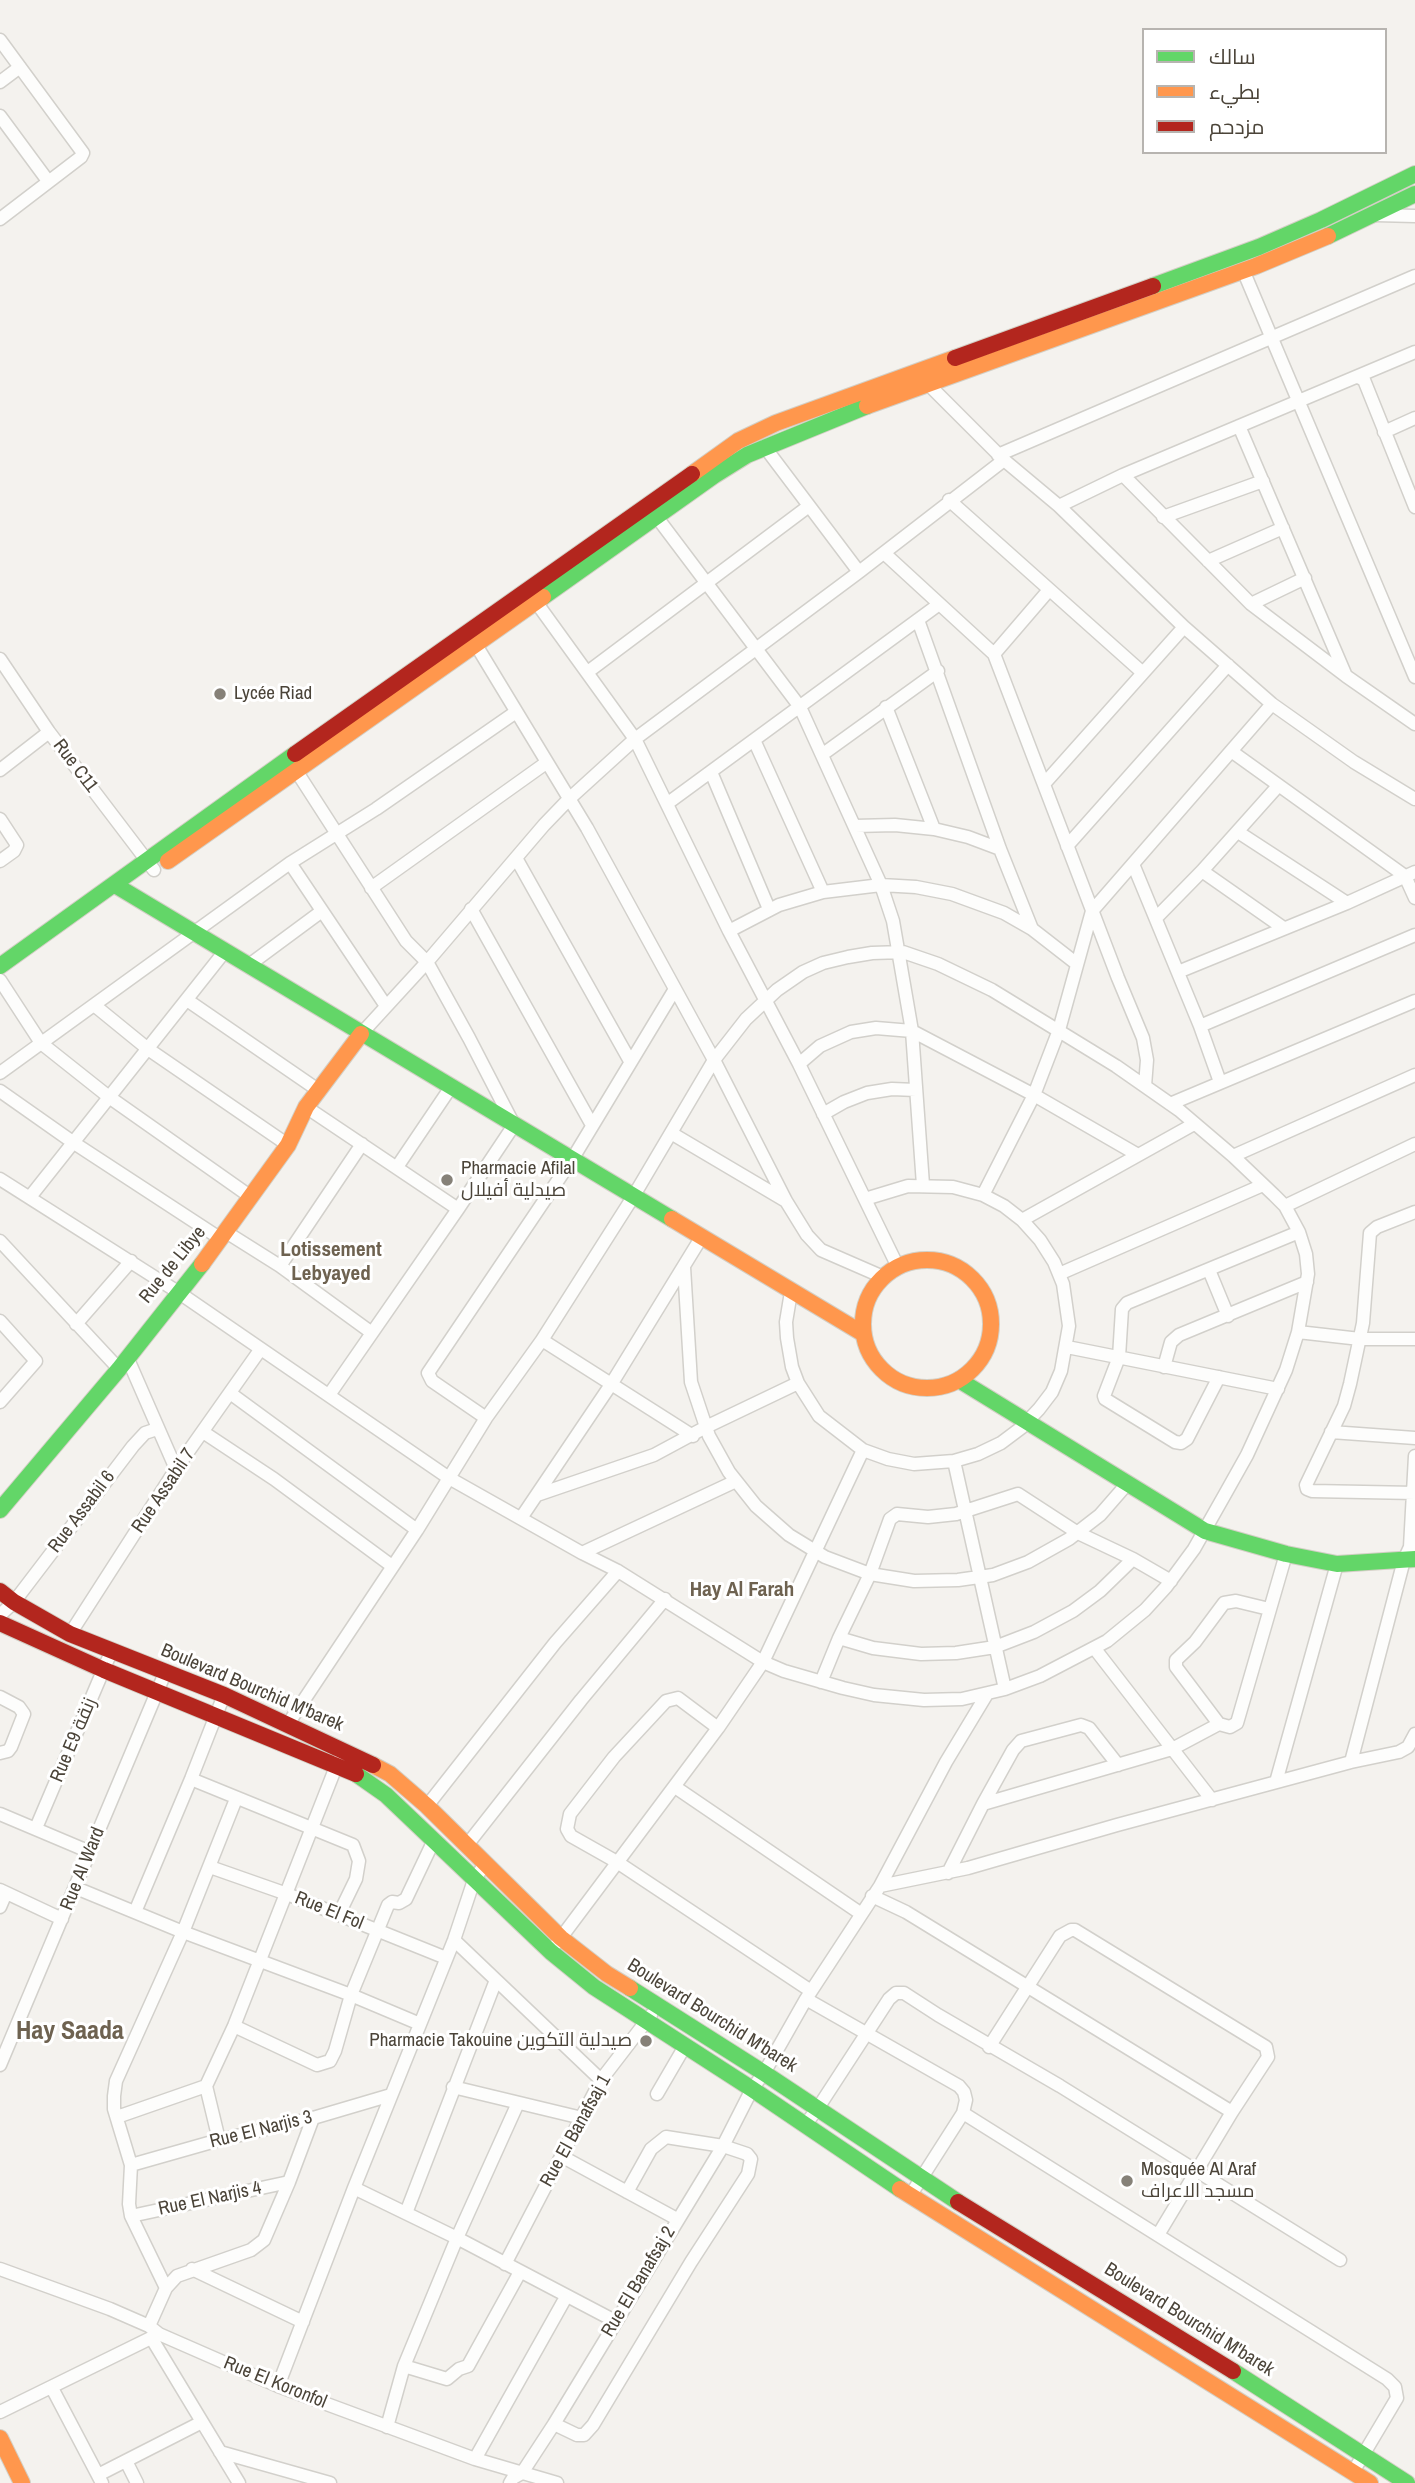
<!DOCTYPE html>
<meta charset="utf-8">
<style>
body{margin:0}
#map{position:relative;width:1415px;height:2483px;overflow:hidden;background:#f4f2ee;font-family:"Archivo Narrow",Cairo,sans-serif}
canvas{display:block}
.legend{position:absolute;left:1142px;top:28px;width:245px;height:126px;box-sizing:border-box;background:#fff;border:2px solid #b7b4b0;margin:0;padding:9px 12px;list-style:none;font-size:21px;color:#4b4439}
.legend li{display:flex;align-items:center;gap:14px;height:35px}
.legend b{width:35px;border:2px solid #b7b4b0}
</style>
<div id="map">
<canvas width="1415" height="2483"></canvas>
<ul class="legend">
<li><b style="height:9px;background:#63d668"></b>سالك</li>
<li><b style="height:9px;background:#ff974d"></b>بطيء</li>
<li><b style="height:9px;background:#b3261e"></b>مزدحم</li>
</ul>
</div>
<script>
const ctx = document.querySelector('canvas').getContext('2d');
ctx.lineJoin = 'round';
function poly(rows) {
  const path = new Path2D();
  for (const r of rows) {
    if (r.length === 3) {
      path.moveTo(r[0] + r[2], r[1]);
      path.arc(r[0], r[1], r[2], 0, 2 * Math.PI);
      continue;
    }
    path.moveTo(r[0], r[1]);
    for (let i = 2; i < r.length; i += 2) path.lineTo(r[i], r[i + 1]);
  }
  return path;
}
function strokePath(path, color, width, dash) {
  ctx.strokeStyle = color;
  ctx.lineWidth = width;
  ctx.lineCap = dash ? 'butt' : 'round';
  ctx.setLineDash(dash || []);
  ctx.stroke(path);
}
function write(font, color, halo, rows, align = 'center') {
  ctx.font = font + ' "Archivo Narrow",Cairo,sans-serif';
  ctx.lineWidth = 6;
  ctx.setLineDash([]);
  ctx.textBaseline = 'middle';
  ctx.strokeStyle = halo;
  ctx.fillStyle = color;
  for (const [text, x, y, turn = 0] of rows) {
    ctx.save();
    ctx.translate(x, y);
    ctx.rotate((+turn || 0) * Math.PI / 180);
    ctx.textAlign = isNaN(turn) ? turn : align;
    if (halo) ctx.strokeText(text, 0, 0);
    ctx.fillText(text, 0, 0);
    ctx.restore();
  }
}
const street = poly([
 [0,40,83,153,81,157,0,219],
 [0,82,20,67],
 [0,116,48,181],
 [1376,215,1415,216],
 [1243,270,1415,677],
 [1358,377,1364,380,1415,507],
 [923,379,1004,460,1059,506,1184,627,1272,704,1354,762,1415,799],
 [1239,426,1346,676],
 [1384,432,1415,418],
 [764,446,859,572],
 [998,455,1415,276],
 [1123,475,1251,604,1346,676,1415,724],
 [949,500,1143,673],
 [1059,506,1123,475,1415,352],
 [656,516,800,707,881,885,893,921,912,1031,923,1185],
 [1163,517,1263,481],
 [884,553,994,654,1118,978,1143,1038,1147,1060,1145,1086],
 [1208,561,1283,528],
 [536,602,635,739,729,931,799,1064,898,1267],
 [1251,604,1305,578],
 [918,620,1000,849,1032,929],
 [473,640,587,828,714,1060,786,1201,807,1235,821,1250,883,1277],
 [994,654,1049,590],
 [0,659,49,732,154,870],
 [589,671,809,506],
 [886,707,934,829],
 [754,740,823,892],
 [1231,751,1405,876,1415,898],
 [823,754,938,671],
 [0,770,49,732],
 [297,772,406,941,427,962,469,1038,514,1125,458,1209,329,1395],
 [711,772,769,909],
 [1044,784,1184,627],
 [668,803,938,605],
 [0,819,17,845,14,851,0,861],
 [855,826,895,825,934,829,968,837,1000,849],
 [1238,832,1347,903],
 [1067,846,1228,665],
 [516,858,630,1061],
 [290,863,386,1006],
 [1133,864,1200,1026,1220,1082],
 [1202,871,1282,927],
 [371,888,546,763],
 [471,909,592,1125],
 [1156,918,1202,871,1278,786],
 [729,931,779,905,823,892,881,885,916,887,952,894,1004,913,1032,929,1077,964],
 [249,965,322,911],
 [1178,972,1347,903,1415,872],
 [0,980,41,1043,109,1097,251,1197],
 [187,1000,318,1090],
 [94,1005,148,1049,288,1145],
 [1200,1026,1415,935],
 [361,1034,427,962,544,825,569,799,635,739,859,572,1004,460],
 [799,1064,820,1046,851,1032,876,1028,912,1031,1034,1095,1138,1155],
 [0,1073,290,863,376,809,516,712],
 [0,1091,74,1143,221,1239],
 [1170,1104,1415,1001],
 [306,1107,458,1209],
 [823,1114,844,1102,867,1093,892,1089,916,1090],
 [671,1133,786,1201],
 [1233,1156,1415,1075],
 [397,1167,451,1087],
 [0,1179,178,1292,449,1478,582,1553,618,1571,763,1662,784,1671,843,1688,874,1695,924,1700,962,1699,1005,1689,1040,1676,1107,1641,1145,1610,1166,1587,1194,1549,1224,1496,1247,1455,1286,1370,1298,1332,1308,1274,1306,1254,1299,1232,1285,1206,1274,1195,1233,1156,1179,1110,1116,1066,992,990,938,964,903,952,872,953,848,957,823,963,803,972,777,990,746,1019,714,1060,633,1197,542,1340,486,1418,449,1478,417,1530,288,1724],
 [983,1195,1034,1095,1059,1030,1092,911,1272,704],
 [30,1197,225,951],
 [1285,1206,1415,1144],
 [1415,1212,1377,1227,1370,1233,1363,1323,1350,1384,1344,1406,1306,1485,1307,1489,1312,1491,1415,1493],
 [1022,1220,1194,1124],
 [226,1232,280,1266,372,1333],
 [0,1241,119,1369],
 [280,1266,362,1144],
 [684,1267,691,1382,709,1436,729,1472,756,1506,789,1535,825,1557,870,1574,914,1581,958,1580,993,1575,1028,1562,1069,1539,1100,1515,1127,1484],
 [1209,1270,1228,1316],
 [1059,1274,1263,1185],
 [791,1292,786,1322,787,1338,792,1367,798,1383,819,1416,863,1450,888,1459,914,1464,954,1461,978,1454,1001,1443,1021,1428,1039,1409,1052,1392,1061,1371,1069,1326,1063,1284,1054,1262,1040,1240,1022,1220,1004,1206,983,1195,953,1187,908,1186,865,1199],
 [0,1321,36,1361,0,1402],
 [76,1324,131,1261],
 [1298,1332,1360,1339,1415,1339],
 [542,1340,693,1436],
 [1067,1347,1278,1389],
 [127,1357,176,1469],
 [1164,1367,1171,1342,1179,1335,1307,1282],
 [1219,1377,1187,1439,1181,1443,1175,1442,1105,1399,1104,1396,1119,1357,1122,1309,1127,1303,1299,1232],
 [230,1393,417,1530],
 [486,1418,432,1381,428,1373,573,1158,675,989],
 [203,1432,274,1479,392,1566],
 [1331,1432,1415,1438],
 [954,1461,1005,1689],
 [537,1495,654,1455,706,1427,798,1383],
 [521,1518,612,1383,701,1238],
 [582,1553,736,1481],
 [1269,1609,1236,1601,1224,1603,1195,1642,1176,1660,1176,1667,1219,1724,1230,1727,1237,1723,1286,1554],
 [0,1615,14,1602,133,1446,145,1433,157,1429],
 [70,1634,176,1469,260,1350],
 [839,1638,873,1648,921,1654,956,1653,995,1647,1034,1632,1073,1611,1100,1591,1133,1559],
 [1095,1649,1212,1800],
 [821,1682,839,1638,870,1574,890,1519,897,1514,928,1517,956,1514,1018,1494,1078,1533,1133,1559,1171,1581],
 [0,1697,19,1707,24,1714,11,1747,8,1751,0,1753],
 [718,1728,678,1698,666,1701,614,1757,570,1814,567,1829,571,1836,617,1862,811,1991],
 [1351,1762,1404,1560,1410,1547,1415,1456],
 [191,1779,353,1845,359,1861,356,1879,339,1914],
 [1276,1782,1337,1564],
 [675,1787,860,1913],
 [983,1804,1172,1749,1219,1724],
 [427,1806,555,1643,618,1571],
 [0,1814,90,1852],
 [36,1828,111,1652],
 [467,1845,581,1700,665,1599],
 [210,1867,287,1894,446,1958],
 [948,1873,983,1804,1013,1750,1021,1741,1081,1725,1089,1728,1118,1765],
 [880,1886,968,1868,1117,1825,1351,1762,1399,1752,1408,1747,1415,1734],
 [76,1888,183,1932,351,1995,420,2024],
 [0,1890,62,1919],
 [872,1896,906,1912,1232,2112],
 [0,1907,6,1893],
 [135,1912,191,1779,224,1695],
 [454,1940,601,2080],
 [557,1943,718,1728,763,1662,863,1450],
 [806,1999,959,2086,964,2092,966,2100,963,2113,910,2196],
 [234,2026,317,2065,330,2061,335,2051,351,1995,388,1905,392,1902,399,1903,406,1899,434,1840],
 [989,2047,1060,1936,1071,1930,1075,1930,1266,2047,1268,2057,1232,2112,1158,2235],
 [0,2065,165,1673],
 [453,2087,582,2118],
 [657,2094,685,2046],
 [963,2113,1387,2379,1395,2387,1397,2398,1353,2472],
 [117,2117,206,2086],
 [805,2125,818,2108,889,1999,896,1993,904,1993,938,2015,1060,2086,1340,2260],
 [219,2140,206,2086,234,2026,339,1759],
 [561,2156,677,2219],
 [131,2165,219,2140,313,2118,391,2095],
 [354,2188,457,2238,615,2321],
 [406,2213,496,1980],
 [131,2216,289,2182],
 [505,2264,601,2080,651,2015],
 [0,2269,110,2309,149,2326,159,2334,278,2386,475,2459,557,2483],
 [192,2269,303,2322],
 [166,2288,131,2216,129,2204,131,2165,114,2109,114,2096,116,2081,183,1932,236,1799],
 [149,2326,166,2288,177,2276,251,2250,264,2240,289,2182,313,2118],
 [152,2339,239,2483],
 [404,2366,447,2379,459,2369,468,2366,520,2272],
 [278,2386,354,2188,454,1940,474,1880,485,1864],
 [52,2388,102,2483],
 [0,2412,159,2334],
 [554,2424,577,2435,584,2435,593,2425,691,2262,748,2174,751,2159,747,2154,723,2146,666,2137,651,2149,627,2192],
 [387,2427,404,2366,457,2238,518,2103],
 [220,2452,330,2483],
 [475,2459,566,2297],
 [126,2461,137,2483],
 [98,2475,202,2422],
 [510,2483,513,2478,522,2473,554,2424,723,2146,752,2089,764,2073,806,1999,880,1886,946,1762,987,1694]
]);
const fast = poly([
 [1328,236,1415,194],
 [1153,286,1259,247,1321,220,1415,174],
 [543,597,715,475,747,455,867,406],
 [115,885,672,1219],
 [0,966,295,754],
 [959,1380,1205,1531,1286,1554,1337,1564,1415,1559],
 [0,1510,119,1369,202,1264],
 [356,1774,386,1795,551,1952,594,1987,752,2089,900,2189],
 [630,1988,764,2073,958,2202],
 [1233,2371,1407,2483]
]);
const slow = poly([
 [867,406,1256,266,1328,236],
 [692,474,738,441,776,423,955,358],
 [168,861,543,597],
 [672,1219,862,1333],
 [927,1324,64],
 [202,1264,288,1145,306,1107,361,1034],
 [373,1765,390,1774,427,1806,561,1938,607,1974,630,1988],
 [900,2189,1370,2483],
 [0,2438,22,2483]
]);
const jam = poly([
 [955,358,1153,286],
 [295,754,692,474],
 [0,1591,14,1602,70,1634,224,1695,373,1765],
 [0,1623,104,1670,356,1774],
 [958,2202,1233,2371]
]);
strokePath(street, '#d2d0cb', 15);
strokePath(fast, '#d3cfc5', 18);
strokePath(slow, '#d3cfc5', 18);
strokePath(jam, '#d3cfc5', 18);
strokePath(street, '#fdfdfc', 12);
strokePath(fast, '#63d668', 16);
strokePath(slow, '#ff974d', 16);
strokePath(jam, '#b3261e', 16);
for (const [x, y, r, color] of [
 [220,694,7,"#868178"],
 [447,1180,7,"#868178"],
 [646,2041,7,"#868178"],
 [1127,2181,7,"#868178"]
]) {
  const dot = new Path2D();
  dot.arc(x, y, r, 0, 2 * Math.PI);
  ctx.fillStyle = color;
  ctx.fill(dot);
  strokePath(dot, '#fff', 2.5);
}
write('19px', '#4b4439', '#fff', [
 ["Lycée Riad",234,694],
 ["Pharmacie Afilal",461,1169],
 ["صيدلية أفيلال",461,1191],
 ["Pharmacie Takouine صيدلية التكوين",632,2041,"right"],
 ["Mosquée Al Araf",1141,2170],
 ["مسجد الاعراف",1141,2192]
], 'left');
write('19px', '#4b4439', '#fff', [
 ["Rue C11",75,766,53],
 ["Rue de Libye",173,1265,-51],
 ["Rue Assabil 7",164,1491,-56],
 ["Rue Assabil 6",82,1512,-53],
 ["Boulevard Bourchid M'barek",252,1688,23],
 ["Rue E9 زنقة",74,1740,-67],
 ["Rue Al Ward",83,1869,-68],
 ["Rue El Fol",329,1911,22],
 ["Boulevard Bourchid M'barek",712,2016,32],
 ["Rue El Narjis 3",261,2130,-14],
 ["Rue El Banafsaj 1",576,2131,-61],
 ["Rue El Narjis 4",210,2199,-12],
 ["Rue El Banafsaj 2",639,2282,-59],
 ["Boulevard Bourchid M'barek",1189,2320,32],
 ["Rue El Koronfol",275,2383,22]
]);
write('bold 21px', '#6e6250', '#fff', [
 ["Lotissement",331,1250],
 ["Lebyayed",331,1274],
 ["Hay Al Farah",742,1590]
]);
write('bold 26px', '#6e6250', '#fff', [
 ["Hay Saada",70,2032]
]);
</script>
